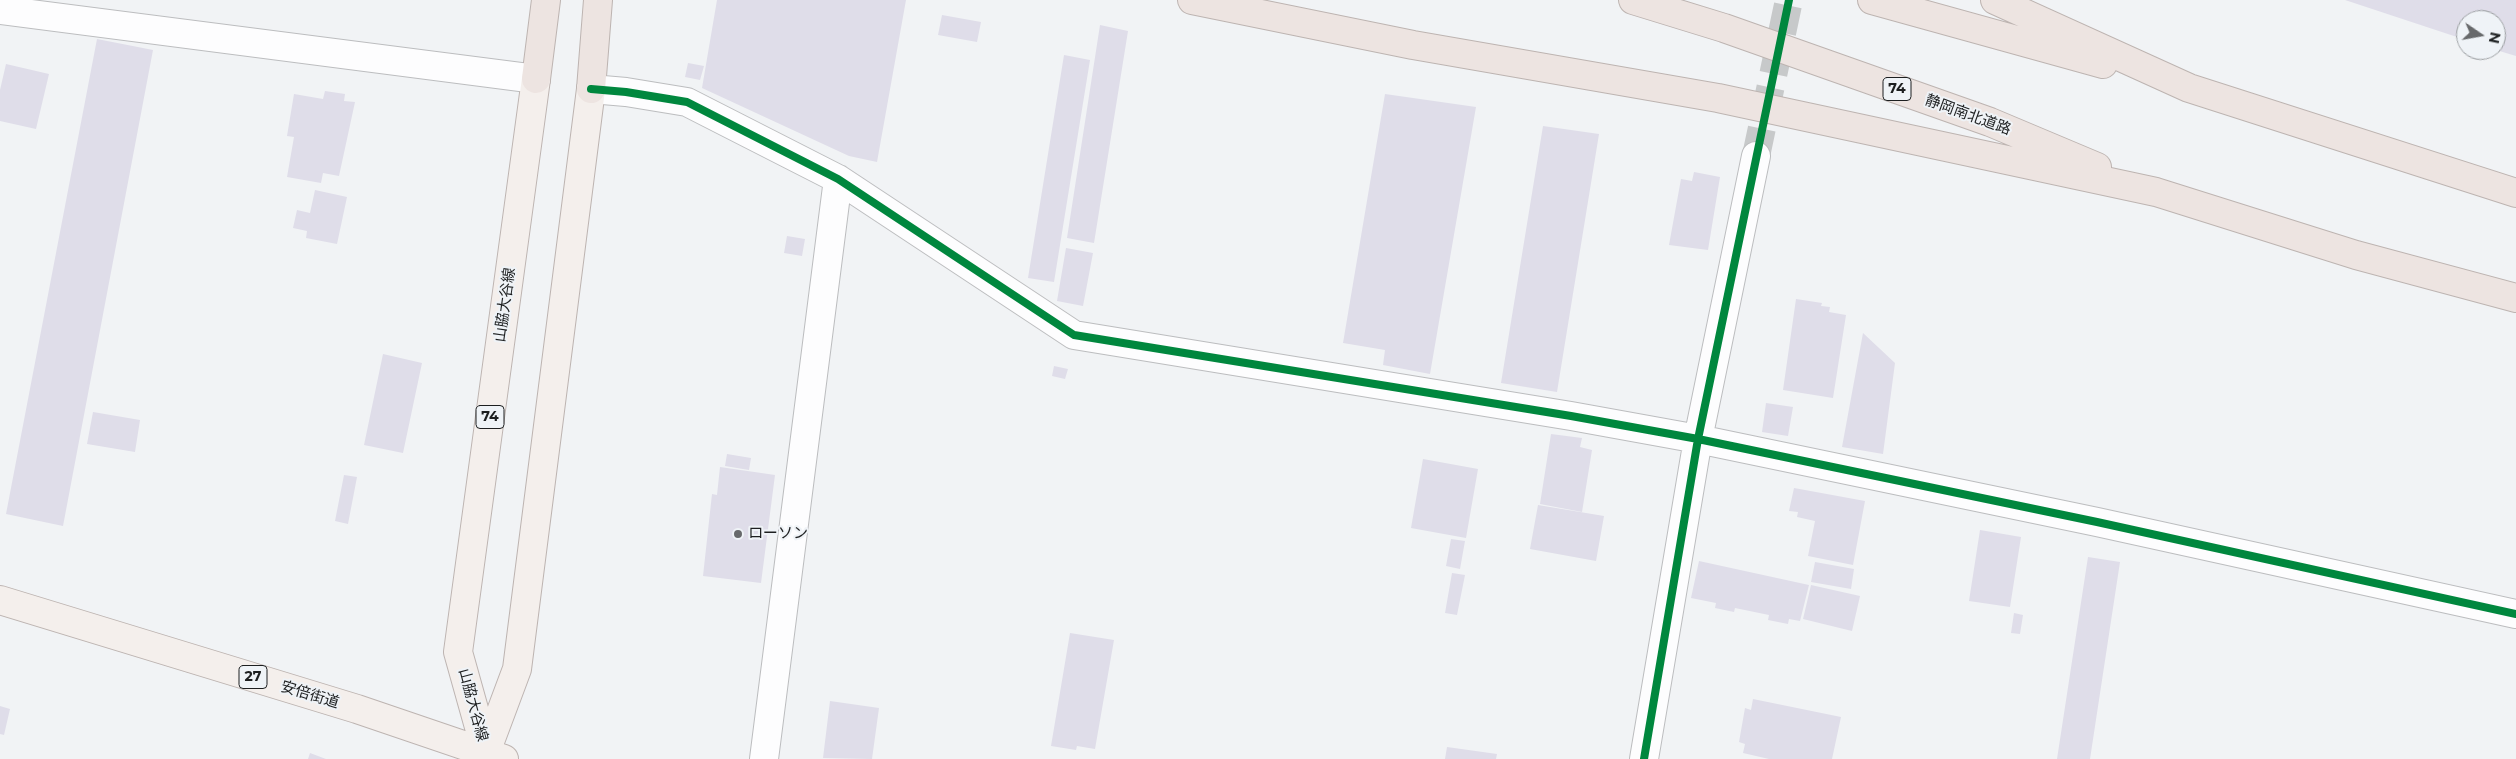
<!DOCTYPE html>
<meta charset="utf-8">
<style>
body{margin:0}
#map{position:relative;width:2516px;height:759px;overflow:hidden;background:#f1f3f5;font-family:Montserrat,sans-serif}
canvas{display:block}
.north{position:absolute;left:2456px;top:10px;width:50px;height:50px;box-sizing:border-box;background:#eff3f7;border:1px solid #9b9ea1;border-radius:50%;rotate:102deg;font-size:14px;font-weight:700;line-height:20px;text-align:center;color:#1d1f20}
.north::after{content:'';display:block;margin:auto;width:18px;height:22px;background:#67696b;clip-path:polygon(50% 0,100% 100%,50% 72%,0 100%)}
</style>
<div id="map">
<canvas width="2516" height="759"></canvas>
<div class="north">N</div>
</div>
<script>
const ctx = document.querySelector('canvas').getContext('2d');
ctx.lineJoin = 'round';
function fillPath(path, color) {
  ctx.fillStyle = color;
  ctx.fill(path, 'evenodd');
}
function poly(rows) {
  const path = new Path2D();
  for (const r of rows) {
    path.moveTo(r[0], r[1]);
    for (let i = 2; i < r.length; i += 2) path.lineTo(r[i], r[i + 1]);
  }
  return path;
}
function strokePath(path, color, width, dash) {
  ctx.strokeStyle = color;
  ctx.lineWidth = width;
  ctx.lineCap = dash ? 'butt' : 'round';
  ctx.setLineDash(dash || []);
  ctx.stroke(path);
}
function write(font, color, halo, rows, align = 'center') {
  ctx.font = font + ' Montserrat,"Noto Sans JP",sans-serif';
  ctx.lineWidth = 4;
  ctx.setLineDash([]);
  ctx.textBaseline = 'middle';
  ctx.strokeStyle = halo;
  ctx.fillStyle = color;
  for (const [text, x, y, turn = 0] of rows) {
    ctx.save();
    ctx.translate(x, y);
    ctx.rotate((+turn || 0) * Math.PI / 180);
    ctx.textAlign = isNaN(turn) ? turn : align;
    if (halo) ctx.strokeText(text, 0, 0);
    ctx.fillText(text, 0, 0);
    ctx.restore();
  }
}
fillPath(poly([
 [717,0,906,0,877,162,849,156,702,88],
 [2345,0,2516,0,2516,56,2496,50,2496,20,2466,20,2466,40],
 [942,15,981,22,977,42,938,35],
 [1100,25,1128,31,1094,243,1067,238],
 [97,39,153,50,63,526,6,514],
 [1064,55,1090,60,1054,282,1028,278],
 [688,63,704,66,700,80,685,77],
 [6,64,49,74,36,129,0,121,0,90],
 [325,91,345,94,344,101,355,102,339,176,323,173,321,183,287,177,294,137,287,136,294,94,323,99],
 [1385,94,1476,107,1430,374,1383,365,1385,350,1343,343],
 [1543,126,1599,134,1557,392,1501,383],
 [1694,172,1720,177,1708,250,1669,245,1681,179,1692,181],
 [315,190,347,197,337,244,306,238,307,231,293,228,297,210,310,213],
 [787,236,805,239,802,256,784,253],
 [1066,248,1093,253,1083,306,1057,301],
 [1796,299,1822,303,1821,306,1830,307,1829,312,1846,315,1833,398,1783,390],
 [1863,333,1895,363,1883,454,1842,447],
 [383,354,422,363,403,453,364,445],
 [1054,366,1068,369,1065,379,1052,376],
 [1766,403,1793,407,1788,436,1762,432],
 [93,412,140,420,135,452,87,444],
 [1551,434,1582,438,1580,447,1592,450,1582,512,1540,504],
 [727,454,751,458,749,470,725,466],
 [1423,459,1478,469,1466,538,1411,528],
 [720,467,775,475,761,583,703,576,712,494,717,495],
 [344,475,357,477,348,524,335,521],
 [1794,488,1865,501,1853,565,1808,556,1815,521,1797,517,1798,512,1789,511],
 [1538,505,1604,516,1596,561,1530,549],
 [1980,530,2021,537,2010,607,1969,601],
 [1451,539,1465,541,1460,569,1446,566],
 [2088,557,2120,562,2090,759,2057,759],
 [1699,561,1809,585,1800,621,1789,619,1788,624,1768,620,1769,615,1735,608,1734,612,1715,608,1716,603,1691,598],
 [1815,562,1854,569,1851,589,1811,582],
 [1452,573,1465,575,1457,615,1445,613],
 [1811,585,1860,596,1852,631,1803,619],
 [2014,613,2023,615,2020,634,2011,633],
 [1070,633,1114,640,1095,749,1077,746,1076,750,1051,746],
 [1753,699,1841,717,1832,759,1769,759,1743,753,1745,744,1739,742,1745,708,1751,710],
 [830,701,879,708,872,759,823,758],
 [0,706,10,709,4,735,0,734],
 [1447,747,1497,754,1496,759,1445,759],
 [310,753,326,759,308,759]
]), '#dfdde9');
strokePath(poly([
 [1756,156,1789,0]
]), '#c7c9ca', 28, [28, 14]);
const minor = poly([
 [0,10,536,79],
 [591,89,626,92,687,102,838,179,1074,335,1571,416,1698,439,2097,522,2516,614],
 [764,759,838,179],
 [1644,759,1698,439,1756,156]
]);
const major = poly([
 [0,600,357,709,504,759],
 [486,752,458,652,536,79],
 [486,752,517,669,591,89]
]);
const highway = poly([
 [1192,0,1413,45,1718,98,2156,192,2356,255,2516,298],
 [1633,0,1724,28,1990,122,2097,167],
 [1872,0,2103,64],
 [1995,0,2189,88,2516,193],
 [536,79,546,0],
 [591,89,598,0]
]);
strokePath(minor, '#bcbdbf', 30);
strokePath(major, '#bdb4b1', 30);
strokePath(highway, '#bdb4b1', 30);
strokePath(minor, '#fdfdfe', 28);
strokePath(major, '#f4efec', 28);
strokePath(highway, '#ede4e1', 28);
strokePath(poly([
 [591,89,626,92,687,102,838,179,1074,335,1571,416,1698,439,2097,522,2516,614],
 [1644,759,1698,439,1789,0]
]), '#00873e', 8);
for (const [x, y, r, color] of [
 [738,534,5,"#67696b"]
]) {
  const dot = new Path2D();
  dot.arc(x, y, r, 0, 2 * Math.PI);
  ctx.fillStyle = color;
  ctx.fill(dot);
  strokePath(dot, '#eff3f7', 2);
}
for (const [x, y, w] of [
 [1897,89,28],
 [490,417,28],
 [253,677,28]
]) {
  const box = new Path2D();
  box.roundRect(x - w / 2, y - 11.5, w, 23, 4);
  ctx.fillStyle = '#eff3f7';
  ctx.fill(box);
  strokePath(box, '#1d1f20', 1);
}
write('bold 14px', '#1d1f20', null, [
 ["74",1897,89],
 ["74",490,417],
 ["27",253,677]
]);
write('15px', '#1d1f20', '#eff3f7', [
 ["静岡南北道路",1968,115,20],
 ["山脇大谷線",505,305,-82],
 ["安倍街道",310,695,17],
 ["山脇大谷線",473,705,75]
]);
write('15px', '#1d1f20', '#eff3f7', [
 ["ローソン",748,534]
], 'left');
</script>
